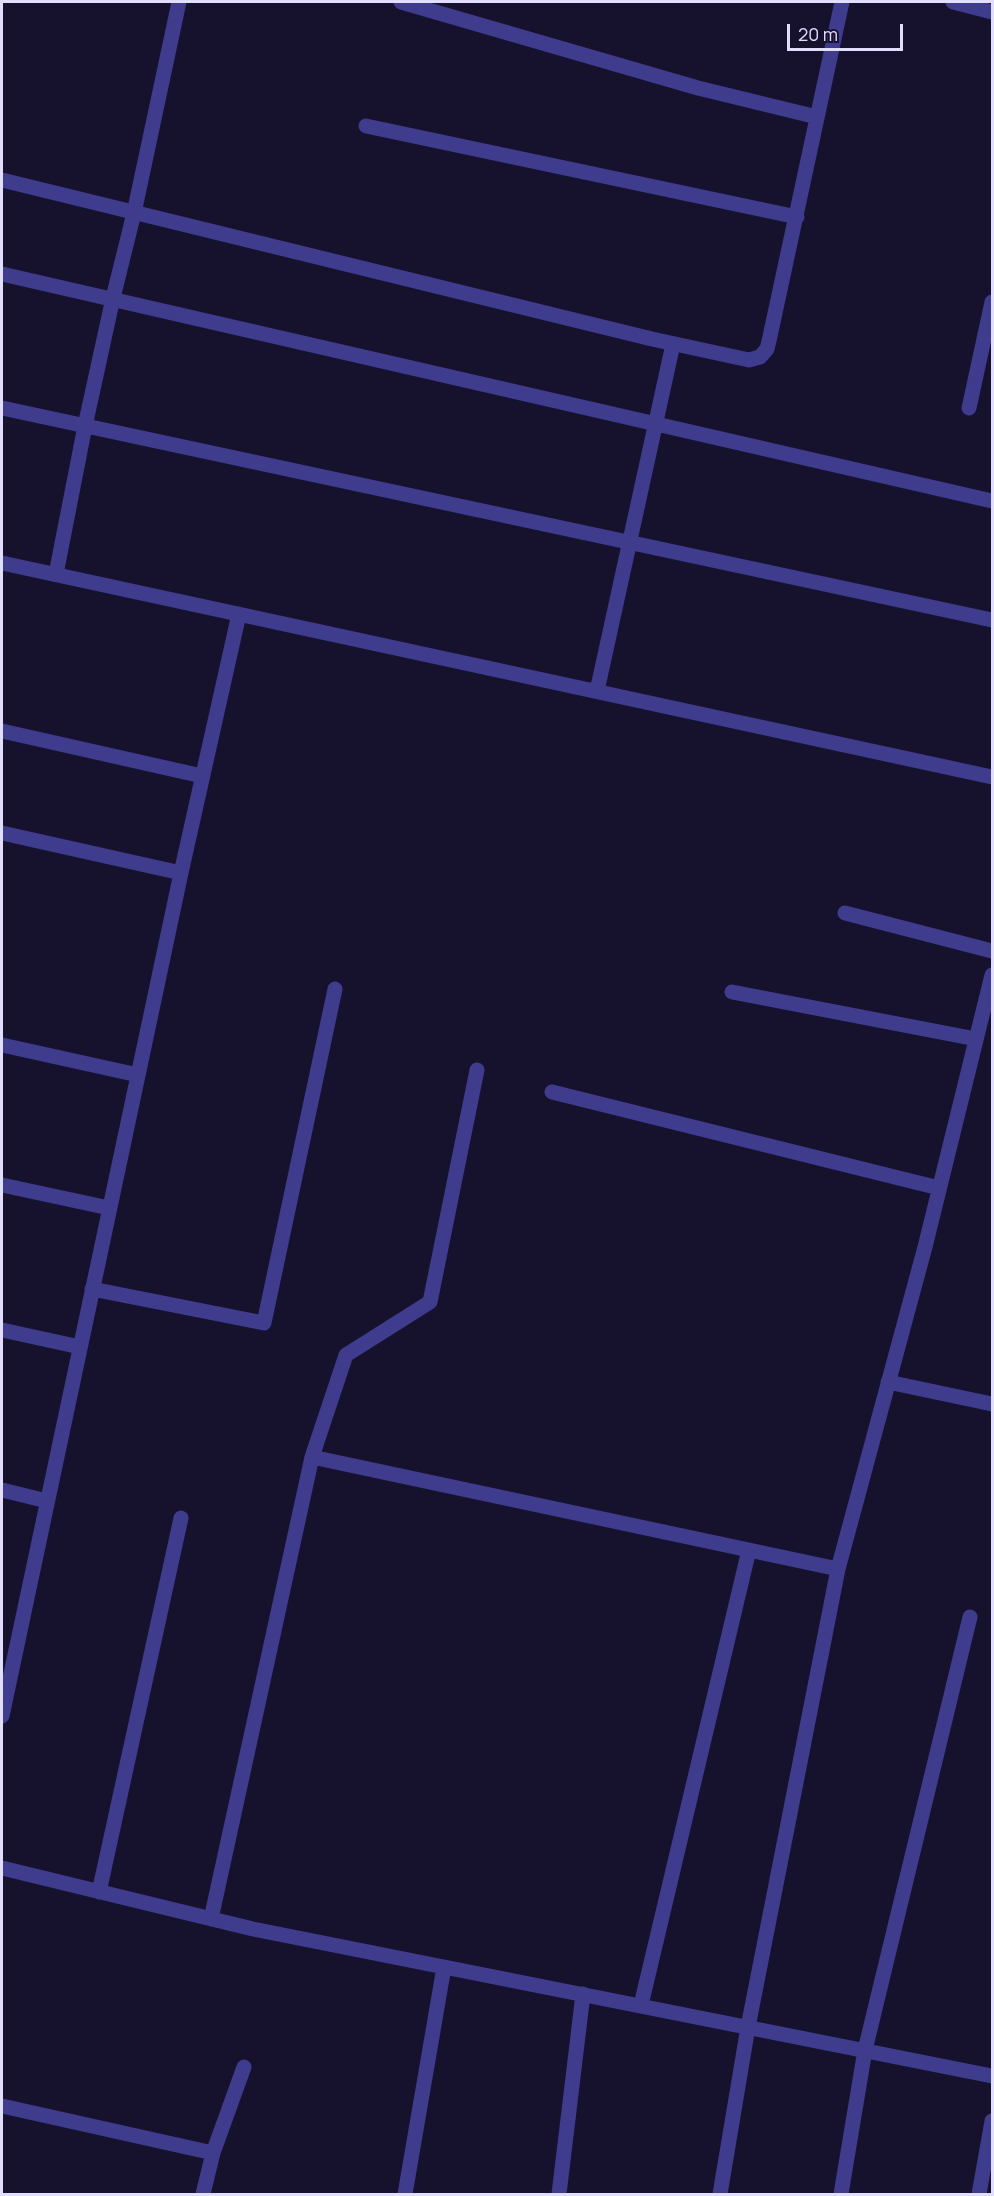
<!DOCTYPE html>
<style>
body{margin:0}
#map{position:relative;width:994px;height:2196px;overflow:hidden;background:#16112d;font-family:Manrope,sans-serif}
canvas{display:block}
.frame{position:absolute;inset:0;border:3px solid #e1ddff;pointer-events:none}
.scale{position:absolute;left:787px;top:24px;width:116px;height:27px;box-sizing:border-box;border:3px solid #e1ddff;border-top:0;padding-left:8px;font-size:18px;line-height:21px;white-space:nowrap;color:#e1ddff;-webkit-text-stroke:4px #16112d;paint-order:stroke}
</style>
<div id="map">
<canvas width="994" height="2196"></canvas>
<div class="frame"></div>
<div class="scale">20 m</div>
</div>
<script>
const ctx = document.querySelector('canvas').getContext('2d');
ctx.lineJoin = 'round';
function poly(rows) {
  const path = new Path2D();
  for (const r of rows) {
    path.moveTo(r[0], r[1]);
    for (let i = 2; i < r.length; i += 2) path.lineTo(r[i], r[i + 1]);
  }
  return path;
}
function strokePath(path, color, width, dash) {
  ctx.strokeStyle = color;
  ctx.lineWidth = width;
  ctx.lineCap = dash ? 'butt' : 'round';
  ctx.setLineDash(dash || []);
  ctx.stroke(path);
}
strokePath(poly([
 [401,2,698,88,817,117],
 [953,2,992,12],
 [366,126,797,217],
 [2,180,652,339,749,360,760,357,767,349,769,341,842,2],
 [2,274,992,501],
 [2,408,992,620],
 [969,408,992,302],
 [2,563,992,777],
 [56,574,85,426,113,298,134,213,179,2],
 [597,691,673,344],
 [2,731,202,776],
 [2,833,181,873],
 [845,913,992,951],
 [732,992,976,1039],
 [2,1045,138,1075],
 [552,1092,939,1188],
 [2,1185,109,1208],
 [92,1289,264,1323,335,989],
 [2,1330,80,1347],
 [888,1382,992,1404],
 [312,1457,838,1569],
 [2,1490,47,1501],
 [2,1716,181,873,239,614],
 [2,1868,253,1929,992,2076],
 [99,1892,181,1518],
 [211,1919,312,1457,346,1355,430,1302,477,1070],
 [641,2005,749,1550],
 [2,2106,213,2153],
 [203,2194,213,2153,244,2067],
 [405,2194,444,1967],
 [559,2194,583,1994],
 [720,2194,748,2027,838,1569,925,1247,992,975],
 [841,2194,865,2050,970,1617],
 [979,2194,992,2121]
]), '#3f3b8d', 15);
</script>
